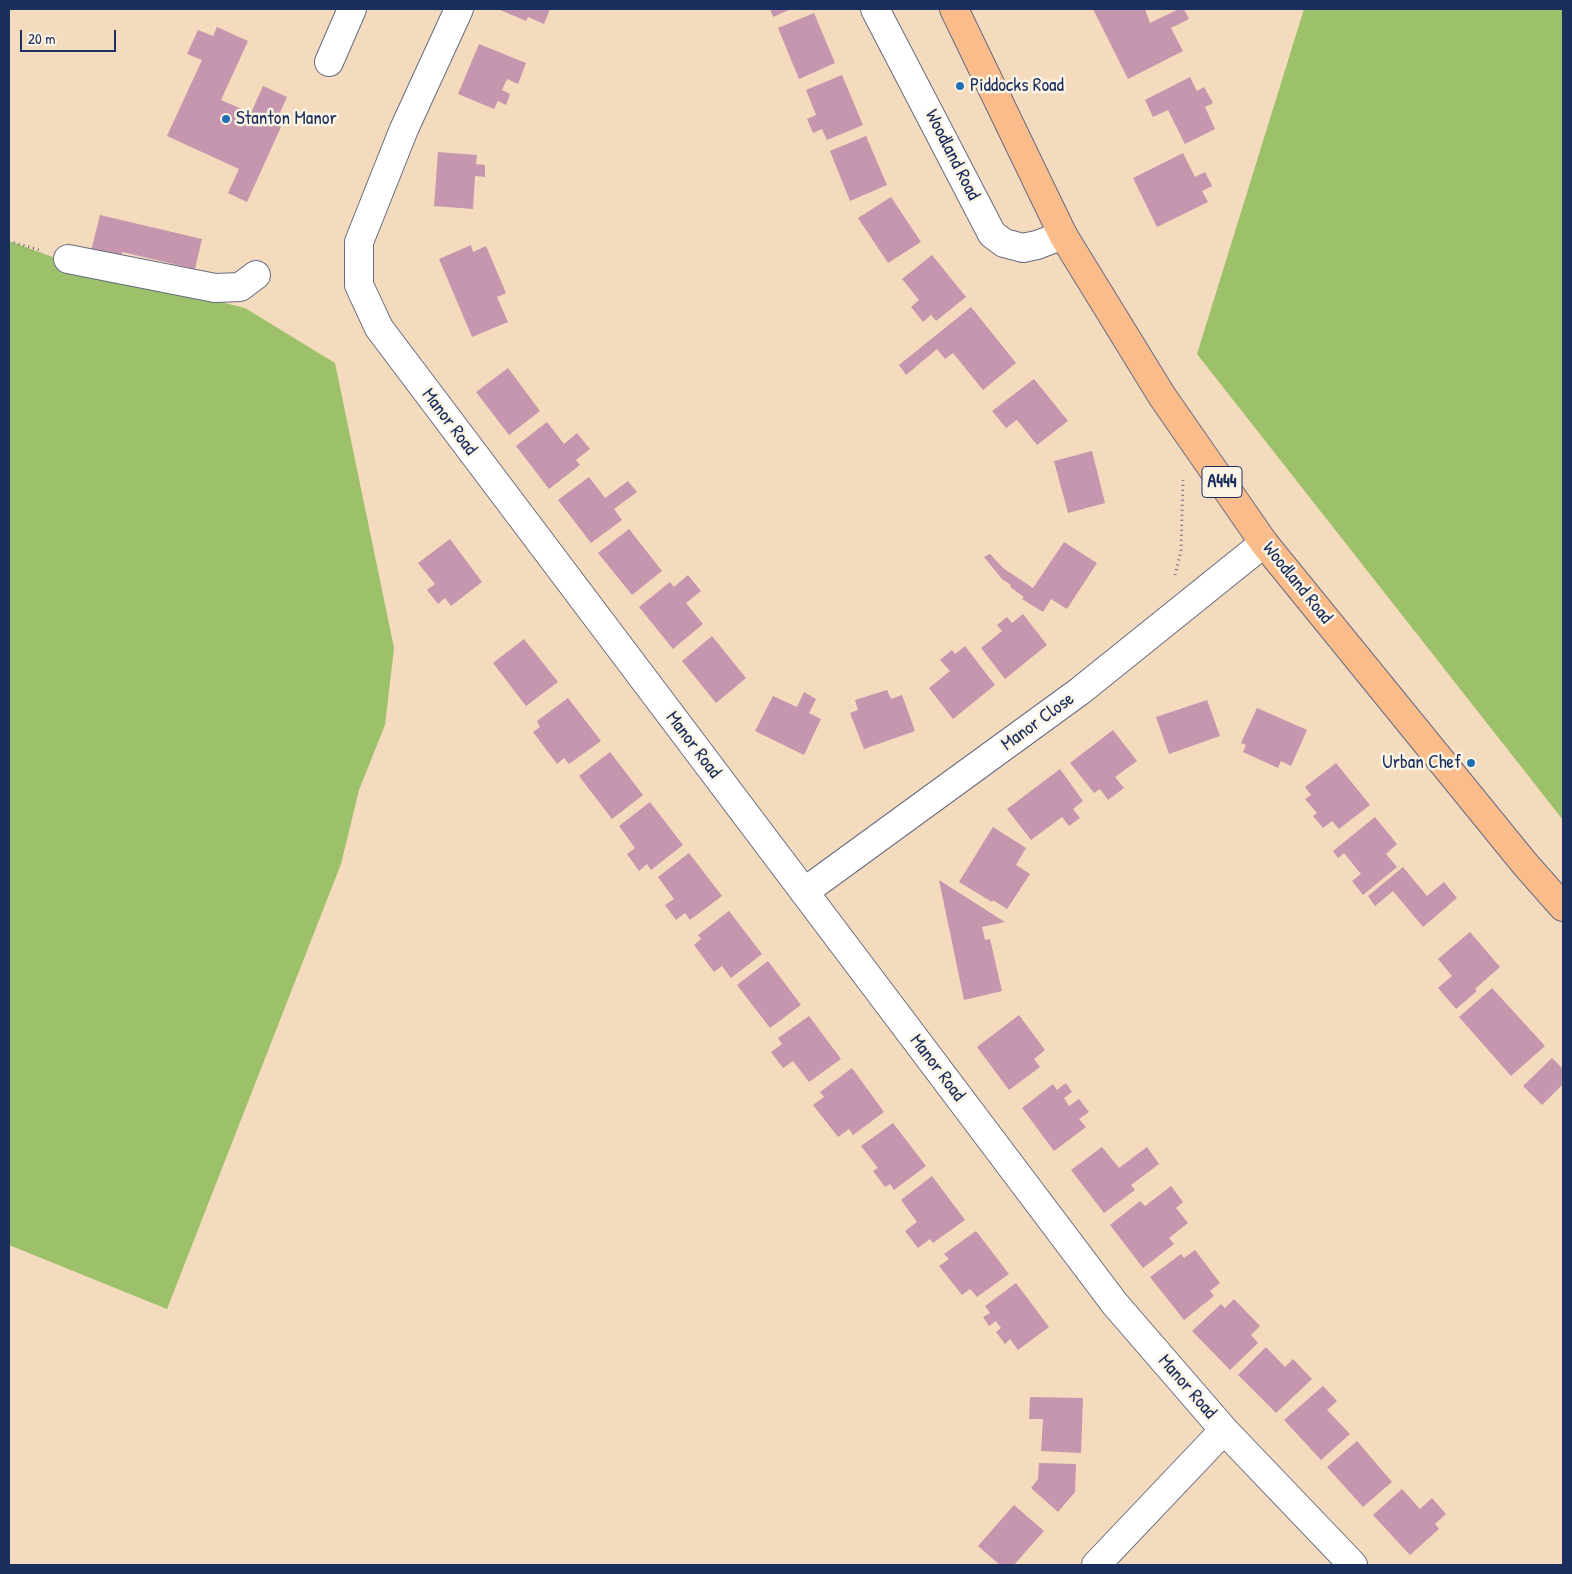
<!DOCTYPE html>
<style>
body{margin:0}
#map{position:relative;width:1572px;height:1574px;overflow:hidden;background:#f4dbbe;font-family:"Patrick Hand",sans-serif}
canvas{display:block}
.frame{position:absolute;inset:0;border:10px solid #1b2f5e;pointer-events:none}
.scale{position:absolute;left:20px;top:30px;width:96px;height:22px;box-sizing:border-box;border:2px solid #1b2f5e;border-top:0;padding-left:6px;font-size:15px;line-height:18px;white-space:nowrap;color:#1b2f5e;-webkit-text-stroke:4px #fcf5e5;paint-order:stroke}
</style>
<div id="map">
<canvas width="1572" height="1574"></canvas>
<div class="frame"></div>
<div class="scale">20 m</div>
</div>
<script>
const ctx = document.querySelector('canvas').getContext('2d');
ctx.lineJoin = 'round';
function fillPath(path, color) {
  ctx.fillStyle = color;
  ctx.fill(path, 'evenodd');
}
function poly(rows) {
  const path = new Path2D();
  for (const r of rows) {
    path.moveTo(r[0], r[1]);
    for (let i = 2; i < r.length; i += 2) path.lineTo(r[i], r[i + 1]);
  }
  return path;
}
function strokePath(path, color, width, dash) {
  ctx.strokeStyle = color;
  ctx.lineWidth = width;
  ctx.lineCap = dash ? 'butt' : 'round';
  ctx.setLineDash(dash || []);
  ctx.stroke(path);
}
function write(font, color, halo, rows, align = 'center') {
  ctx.font = font + ' "Patrick Hand",sans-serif';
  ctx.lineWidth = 5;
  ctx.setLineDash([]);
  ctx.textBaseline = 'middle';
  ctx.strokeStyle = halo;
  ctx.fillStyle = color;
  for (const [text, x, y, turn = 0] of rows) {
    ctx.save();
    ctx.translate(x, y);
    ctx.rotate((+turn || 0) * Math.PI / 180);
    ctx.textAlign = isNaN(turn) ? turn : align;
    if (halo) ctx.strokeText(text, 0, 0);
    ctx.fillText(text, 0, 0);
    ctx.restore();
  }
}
fillPath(poly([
 [1304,9,1563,9,1563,820,1197,354],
 [9,241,80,267,245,308,335,363,394,648,385,725,359,790,341,864,167,1309,9,1245]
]), '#9dc06a');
fillPath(poly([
 [498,9,550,9,544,24,528,17,526,21],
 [770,9,791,9,773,17],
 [1093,9,1145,9,1150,23,1179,9,1184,9,1189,19,1171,28,1183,51,1128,79],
 [814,13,835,63,799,79,778,28],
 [217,27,248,41,221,100,251,113,263,86,287,97,275,124,281,127,247,202,228,193,239,169,167,136,202,60,187,54,198,30,213,36],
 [479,44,526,63,518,84,507,79,502,90,510,94,506,105,498,101,494,109,458,94],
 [842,75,863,125,827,140,822,129,813,133,807,119,816,115,806,90],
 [1190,77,1197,91,1204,87,1213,103,1205,107,1215,129,1185,144,1168,110,1153,117,1145,100],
 [866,136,887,185,850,201,830,151],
 [438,152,477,155,476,164,485,165,485,177,475,176,473,209,434,206],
 [1183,153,1195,177,1205,172,1212,186,1202,191,1208,202,1157,227,1133,178],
 [891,197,921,242,888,263,858,218],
 [100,215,202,239,195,269,122,252,121,259,91,251],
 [471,245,473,252,486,246,506,293,497,297,508,322,472,337,439,259],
 [932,255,966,297,936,321,931,315,923,322,911,307,919,300,902,279],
 [971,307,1016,363,983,390,953,353,945,359,937,349,906,375,899,365],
 [508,368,540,411,509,435,476,392],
 [1034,379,1068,421,1037,445,1017,420,1006,428,992,411],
 [547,422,564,444,577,433,590,449,576,460,580,465,549,489,516,446],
 [1092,451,1105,503,1068,513,1054,461],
 [589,477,605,498,628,481,637,492,614,509,622,520,591,543,558,500],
 [629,529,662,571,632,595,598,553],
 [450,539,482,582,451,606,445,598,438,604,427,590,435,584,418,563],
 [1064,542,1097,563,1067,609,1051,599,1043,612,1022,599,1024,597,1010,587,1011,585,1002,579,984,557,990,554,1003,568,1033,588],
 [688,575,701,591,686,603,703,624,673,649,639,607,670,582,674,587],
 [1023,614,1047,645,1005,679,981,648,1002,631,997,625,1007,617,1012,623],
 [712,636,746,678,716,703,682,661],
 [524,639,558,682,526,706,493,663],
 [965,646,995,685,953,719,929,688,950,671,940,660,952,650,955,654],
 [887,690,891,699,902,695,915,731,864,749,850,713,858,710,855,700],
 [804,692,816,699,809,713,821,719,804,755,755,731,773,696,797,707],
 [568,698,601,741,569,764,564,758,557,764,533,732,540,727,537,721],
 [1207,700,1220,736,1169,754,1156,717],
 [1257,708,1307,730,1291,766,1281,761,1278,768,1243,752,1246,745,1241,743],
 [1113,730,1137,761,1115,777,1124,788,1108,800,1100,789,1094,793,1070,763],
 [610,752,643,795,612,819,579,776],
 [1336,763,1370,805,1339,829,1332,821,1323,828,1313,816,1317,813,1305,799,1311,795,1305,787],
 [1060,769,1083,801,1073,809,1080,818,1069,826,1062,817,1031,840,1007,809],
 [650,802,683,845,651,870,647,864,639,871,627,854,635,848,619,826],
 [1375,817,1397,844,1386,854,1397,867,1363,895,1352,881,1361,874,1344,853,1338,858,1333,851],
 [993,827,1026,848,1016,865,1030,874,1007,909,993,900,992,902,959,882],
 [689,853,722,896,690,920,685,913,676,920,665,905,674,899,658,877],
 [1403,867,1427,896,1444,882,1457,898,1423,927,1393,891,1375,906,1368,896],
 [939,880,1005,922,982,927,985,940,990,939,1002,991,964,1000],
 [729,911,762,954,731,978,722,966,714,972,694,945,701,939,698,935],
 [1470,932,1500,967,1475,989,1477,991,1456,1009,1438,988,1452,976,1438,959],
 [768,961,801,1005,770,1028,737,985],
 [1492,988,1545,1046,1511,1076,1459,1017],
 [1019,1015,1045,1050,1034,1059,1040,1067,1009,1090,977,1047],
 [809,1016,841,1059,809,1082,793,1061,783,1068,771,1052,782,1044,778,1038],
 [1552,1058,1563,1069,1563,1084,1542,1105,1523,1086],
 [852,1068,884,1112,853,1135,849,1129,838,1137,813,1105,824,1097,820,1092],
 [1066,1083,1072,1092,1064,1098,1069,1106,1079,1099,1089,1112,1079,1119,1086,1127,1054,1151,1022,1108,1053,1084,1057,1090],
 [893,1123,926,1166,894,1190,890,1184,885,1187,873,1171,878,1168,861,1146],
 [1102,1147,1119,1168,1147,1147,1159,1164,1131,1185,1135,1190,1104,1213,1071,1170],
 [932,1176,965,1220,933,1243,930,1239,918,1248,905,1231,917,1222,901,1200],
 [1171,1186,1183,1202,1176,1208,1188,1223,1169,1238,1174,1244,1143,1268,1110,1225,1140,1201,1145,1206],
 [976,1231,1009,1274,977,1297,970,1289,962,1295,939,1266,949,1259,944,1254],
 [1195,1250,1220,1283,1210,1291,1214,1296,1184,1320,1150,1277,1181,1254,1184,1258],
 [1016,1283,1049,1327,1018,1350,1010,1339,1005,1344,996,1332,1001,1328,996,1321,989,1326,983,1317,990,1313,985,1306],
 [1234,1299,1260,1326,1251,1335,1258,1343,1230,1370,1192,1331,1221,1304,1225,1308],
 [1266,1347,1285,1367,1293,1359,1312,1379,1276,1413,1238,1375],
 [1323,1386,1337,1401,1327,1410,1350,1434,1321,1460,1284,1420],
 [1030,1397,1083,1398,1081,1453,1041,1451,1043,1419,1029,1419],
 [1357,1441,1392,1482,1363,1507,1327,1467],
 [1039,1463,1076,1464,1075,1492,1058,1512,1031,1488,1038,1479],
 [1402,1489,1420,1509,1432,1498,1446,1514,1435,1524,1439,1529,1410,1555,1373,1515],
 [1014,1505,1044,1531,1014,1565,1000,1565,978,1546]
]), '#c596ad');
const minor = poly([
 [459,9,404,129,359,242,359,285,379,328,1115,1304,1224,1430,1353,1565],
 [875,9,992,234,1004,243,1023,248,1037,245,1063,235],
 [329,62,352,9],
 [68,259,215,288,240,287,256,275],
 [804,892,1080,691,1264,543],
 [1096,1565,1224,1430]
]);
const highway = poly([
 [954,9,1063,235,1162,396,1264,543,1525,864,1563,907]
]);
strokePath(minor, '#676b80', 30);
strokePath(highway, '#676b80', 30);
strokePath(poly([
 [9,241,39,250],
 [1175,575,1181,551,1183,480]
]), '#676b80', 3, [1, 4]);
strokePath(minor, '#fff', 28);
strokePath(highway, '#fabc8b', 28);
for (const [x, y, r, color] of [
 [960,86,5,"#1f6fb2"],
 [226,119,5,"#1f6fb2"],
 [1471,763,5,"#1f6fb2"]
]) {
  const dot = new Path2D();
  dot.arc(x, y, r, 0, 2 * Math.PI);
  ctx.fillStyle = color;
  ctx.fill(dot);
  strokePath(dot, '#fcf5e5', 2);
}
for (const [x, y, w] of [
 [1222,482,40]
]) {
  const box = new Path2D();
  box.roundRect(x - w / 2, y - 15.5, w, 31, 4);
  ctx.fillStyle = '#fcf5e5';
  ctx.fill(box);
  strokePath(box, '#1b2f5e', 1);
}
write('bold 18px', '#1b2f5e', null, [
 ["A444",1222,482]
]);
write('19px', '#1b2f5e', '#fcf5e5', [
 ["Piddocks Road",970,86],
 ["Stanton Manor",236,119],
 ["Urban Chef",1461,763,"right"]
], 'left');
write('19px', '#1b2f5e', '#fcf5e5', [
 ["Woodland Road",952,155,63],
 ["Manor Road",449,422,53],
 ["Woodland Road",1297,583,51],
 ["Manor Close",1038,722,-36],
 ["Manor Road",693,745,53],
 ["Manor Road",937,1068,53],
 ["Manor Road",1187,1387,49]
]);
</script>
